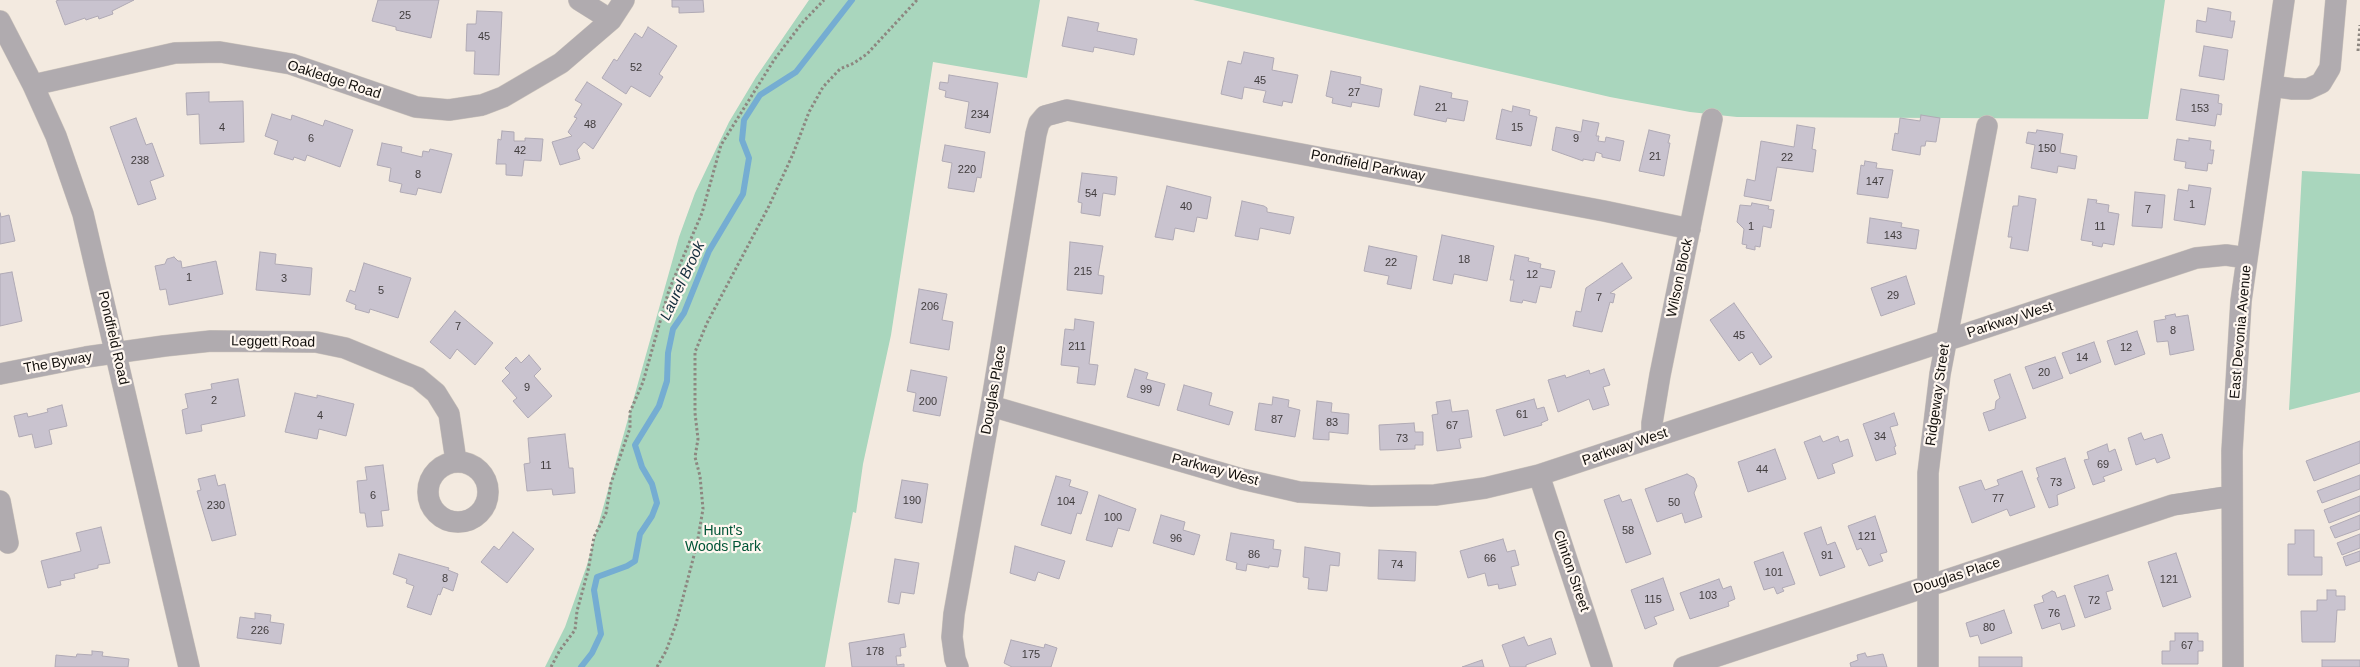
<!DOCTYPE html>
<style>
body{margin:0}
canvas{display:block;background:#f3eae0}
</style>
<canvas width="2360" height="667"></canvas>
<script>
const ctx = document.querySelector('canvas').getContext('2d');
ctx.lineJoin = 'round';
function fillPath(path, color) {
  ctx.fillStyle = color;
  ctx.fill(path, 'evenodd');
}
function poly(rows) {
  const path = new Path2D();
  for (const r of rows) {
    if (r.length === 3) {
      path.moveTo(r[0] + r[2], r[1]);
      path.arc(r[0], r[1], r[2], 0, 2 * Math.PI);
      continue;
    }
    path.moveTo(r[0], r[1]);
    for (let i = 2; i < r.length; i += 2) path.lineTo(r[i], r[i + 1]);
  }
  return path;
}
function strokePath(path, color, width, dash) {
  ctx.strokeStyle = color;
  ctx.lineWidth = width;
  ctx.lineCap = dash ? 'butt' : 'round';
  ctx.setLineDash(dash || []);
  ctx.stroke(path);
}
function write(font, color, halo, rows, align = 'center') {
  ctx.font = font + ' Helvetica,sans-serif';
  ctx.lineWidth = 4.5;
  ctx.setLineDash([]);
  ctx.textBaseline = 'middle';
  ctx.strokeStyle = halo;
  ctx.fillStyle = color;
  for (const [text, x, y, turn = 0] of rows) {
    ctx.save();
    ctx.translate(x, y);
    ctx.rotate((+turn || 0) * Math.PI / 180);
    ctx.textAlign = isNaN(turn) ? turn : align;
    if (halo) ctx.strokeText(text, 0, 0);
    ctx.fillText(text, 0, 0);
    ctx.restore();
  }
}
fillPath(poly([
 [809,0,1040,0,1027,78,933,62,891,335,863,464,856,513,853,512,825,667,545,667,565,627,587,565,679,237,695,193,729,122,756,77],
 [1193,0,2165,0,2148,119,1737,117,1690,112,1610,97],
 [2302,171,2360,174,2360,392,2289,410]
]), '#a9d6bd');
strokePath(poly([
 [581,667,592,653,601,634,594,590,597,577,627,566,635,561,640,534,652,516,657,503,652,484,642,467,635,445,659,406,667,381,668,353,673,329,684,313,709,251,743,194,749,158,742,140,744,120,760,95,796,72,852,0]
]), '#75add2', 6);
const building = poly([
 [59,0,134,0,112,11,113,14,99,19,98,16,86,20,85,18,65,25,56,1,59,0],
 [378,0,439,0,431,38,396,30,396,27,372,21,378,0],
 [672,0,703,0,704,12,679,13,679,7,672,7,672,0],
 [2208,8,2231,12,2230,21,2235,21,2232,38,2196,32,2197,20,2206,22,2208,8],
 [477,11,502,12,499,75,474,74,475,51,466,51,467,24,476,24,477,11],
 [1068,17,1099,23,1097,31,1137,39,1134,55,1094,47,1093,52,1062,46,1068,17],
 [648,27,677,46,659,74,663,77,650,97,631,86,626,94,602,78,614,59,617,61,635,33,642,38,648,27],
 [2204,46,2228,50,2224,80,2199,76,2204,46],
 [1244,52,1274,58,1272,70,1298,75,1292,103,1283,101,1282,106,1263,102,1266,91,1244,87,1242,99,1221,94,1228,61,1241,64,1244,52],
 [1331,71,1361,77,1360,84,1382,89,1379,107,1352,102,1351,107,1332,103,1333,98,1326,96,1331,71],
 [949,75,998,83,990,133,965,128,969,102,945,97,946,91,939,89,940,82,948,83,949,75],
 [587,82,622,104,593,149,584,142,577,150,580,159,560,165,552,142,572,136,568,132,577,118,574,117,582,104,575,100,587,82],
 [1420,86,1452,93,1451,98,1468,101,1464,121,1447,118,1446,122,1414,115,1420,86],
 [2181,89,2219,95,2218,103,2222,104,2221,115,2217,114,2215,126,2176,120,2181,89],
 [209,92,209,102,243,101,244,142,200,144,199,114,187,115,186,93,209,92],
 [1513,106,1530,110,1529,115,1537,117,1531,146,1496,139,1502,109,1512,112,1513,106],
 [272,114,291,120,292,115,323,126,325,120,353,130,340,167,307,155,305,161,294,157,293,160,274,154,278,141,265,136,272,114],
 [1921,115,1940,118,1936,142,1926,141,1925,146,1921,146,1920,155,1892,150,1895,133,1898,134,1900,118,1920,121,1921,115],
 [136,118,146,145,152,143,164,176,150,181,156,199,138,205,110,127,136,118],
 [1583,120,1599,123,1596,136,1599,136,1598,141,1605,142,1606,137,1624,141,1620,161,1602,157,1602,154,1596,152,1594,161,1583,159,1583,161,1552,150,1556,127,1581,132,1583,120],
 [1797,125,1815,128,1812,149,1816,150,1813,172,1777,167,1771,201,1744,196,1747,179,1755,181,1761,141,1794,147,1797,125],
 [1649,130,1670,135,1668,143,1670,143,1664,176,1639,171,1649,130],
 [2037,130,2063,134,2060,153,2077,156,2075,169,2058,166,2057,173,2031,168,2035,145,2026,143,2028,132,2036,133,2037,130],
 [502,131,514,132,514,141,525,141,525,138,543,139,541,161,524,160,522,176,506,175,506,164,496,164,498,139,501,140,502,131],
 [2189,138,2211,141,2210,150,2214,150,2212,164,2208,163,2207,171,2185,168,2186,162,2174,160,2177,139,2189,141,2189,138],
 [382,143,402,147,401,152,422,157,423,151,429,152,430,149,452,154,441,193,418,188,416,195,400,192,402,184,389,181,391,168,377,165,382,143],
 [945,145,985,152,981,178,977,177,974,192,948,188,952,163,942,161,945,145],
 [1865,161,1877,163,1876,168,1893,170,1888,198,1857,194,1861,165,1864,166,1865,161],
 [1082,173,1117,177,1115,195,1103,193,1100,216,1081,213,1082,203,1078,202,1082,173],
 [2189,185,2211,188,2205,225,2174,220,2178,189,2188,191,2189,185],
 [1167,186,1211,197,1207,219,1197,217,1194,232,1175,228,1173,240,1155,237,1167,186],
 [2135,192,2165,195,2162,228,2132,226,2135,192],
 [2019,196,2036,199,2028,251,2010,248,2012,237,2008,237,2013,206,2018,206,2019,196],
 [2088,199,2097,200,2096,203,2109,205,2108,212,2119,214,2114,245,2103,243,2102,247,2092,245,2093,242,2081,240,2088,199],
 [1242,201,1264,206,1267,208,1267,212,1294,217,1290,234,1260,228,1258,240,1235,236,1242,201],
 [1752,203,1769,206,1768,209,1774,210,1771,228,1763,226,1760,247,1755,246,1755,250,1746,248,1747,245,1742,244,1744,229,1737,222,1740,205,1751,206,1752,203],
 [0,213,1,217,9,215,15,241,0,244,0,213],
 [1870,218,1902,223,1901,227,1919,230,1916,249,1867,243,1870,218],
 [1442,235,1494,246,1487,281,1454,274,1452,284,1433,280,1442,235],
 [1070,242,1103,246,1098,275,1104,276,1102,294,1067,290,1070,242],
 [1369,246,1417,256,1411,289,1387,284,1389,276,1364,271,1369,246],
 [260,252,276,254,275,264,312,268,310,295,256,290,260,252],
 [1515,255,1529,258,1528,261,1541,264,1540,268,1555,271,1551,288,1540,286,1536,303,1523,300,1522,303,1510,301,1514,280,1510,280,1515,255],
 [174,257,178,261,181,261,182,268,216,261,223,294,169,305,166,289,160,290,155,266,165,264,167,259,174,257],
 [364,263,411,278,398,318,370,309,369,313,355,309,356,305,346,301,350,290,355,292,364,263],
 [1622,263,1632,278,1610,293,1615,294,1613,303,1610,302,1602,332,1573,326,1576,311,1581,312,1586,288,1622,263],
 [12,272,22,321,0,326,0,274,12,272],
 [1906,276,1915,304,1881,316,1871,288,1906,276],
 [919,289,947,294,942,320,953,322,949,350,910,343,919,289],
 [1734,303,1772,357,1760,365,1752,352,1739,361,1710,320,1734,303],
 [455,311,493,343,475,365,457,349,450,359,430,342,455,311],
 [2175,314,2176,317,2188,315,2194,350,2170,355,2168,341,2157,342,2154,321,2166,319,2165,316,2175,314],
 [1075,319,1094,322,1089,364,1098,365,1095,385,1077,383,1079,367,1061,365,1065,329,1074,330,1075,319],
 [2137,331,2145,354,2115,365,2107,341,2137,331],
 [2094,342,2101,362,2070,374,2062,353,2094,342],
 [529,355,541,369,534,376,552,396,528,418,513,401,517,398,502,381,510,373,505,368,516,357,521,363,529,355],
 [2055,357,2063,378,2033,389,2025,367,2055,357],
 [1135,369,1148,373,1146,379,1165,384,1159,406,1127,397,1135,369],
 [1604,369,1610,385,1603,387,1609,405,1593,410,1589,399,1558,412,1548,380,1565,375,1566,378,1589,370,1590,374,1604,369],
 [911,370,947,377,940,416,913,411,916,393,907,391,911,370],
 [2010,374,2026,418,1989,431,1983,413,1995,409,1996,401,2000,398,1994,380,2010,374],
 [238,379,245,416,201,425,202,431,186,434,182,410,188,408,185,394,212,389,211,384,238,379],
 [1184,385,1212,393,1209,405,1233,412,1229,425,1177,410,1184,385],
 [295,393,317,398,317,395,354,404,346,436,319,429,317,439,285,432,295,393],
 [1273,397,1289,400,1288,407,1300,410,1295,437,1255,430,1259,403,1272,405,1273,397],
 [1534,399,1537,409,1544,407,1548,420,1541,423,1542,425,1504,436,1496,410,1534,399],
 [1450,400,1452,412,1468,410,1472,437,1459,439,1461,448,1437,451,1432,415,1438,414,1436,402,1450,400],
 [1317,401,1332,403,1331,412,1349,414,1348,434,1329,432,1329,440,1313,439,1317,401],
 [62,405,67,426,49,430,52,444,35,448,32,434,19,437,14,416,27,413,28,417,48,412,47,409,62,405],
 [1894,413,1898,425,1890,427,1896,446,1894,447,1896,454,1876,461,1863,424,1894,413],
 [1414,423,1415,432,1423,432,1423,445,1415,445,1415,449,1380,450,1379,425,1414,423],
 [2141,433,2144,440,2162,434,2170,458,2157,463,2155,458,2136,465,2128,438,2141,433],
 [565,434,569,468,573,468,575,493,553,495,552,489,527,491,524,464,530,463,528,438,565,434],
 [1820,436,1823,442,1838,436,1840,442,1848,439,1853,456,1832,464,1835,473,1818,479,1804,442,1820,436],
 [2360,441,2360,463,2314,481,2306,461,2360,441],
 [2107,444,2109,452,2115,449,2122,470,2103,477,2105,481,2093,485,2084,460,2089,459,2087,452,2107,444],
 [1775,449,1786,479,1748,492,1738,462,1775,449],
 [2065,458,2075,488,2057,495,2058,505,2049,508,2037,478,2039,477,2036,468,2065,458],
 [383,465,389,510,381,511,383,526,367,527,365,513,360,513,357,481,367,480,365,467,383,465],
 [2022,471,2035,507,2010,516,2007,509,1972,523,1959,487,1981,480,1985,490,1999,485,1997,480,2022,471],
 [1687,474,1694,478,1697,486,1694,493,1702,517,1685,523,1682,513,1657,522,1645,489,1687,474],
 [215,475,218,486,225,484,236,535,212,541,197,491,201,490,198,479,215,475],
 [2360,475,2360,489,2322,503,2317,491,2360,475],
 [1056,476,1071,480,1069,486,1088,492,1081,514,1077,513,1071,534,1041,525,1056,476],
 [902,480,928,484,922,523,895,518,902,480],
 [1099,495,1136,509,1129,531,1118,528,1112,547,1086,540,1099,495],
 [1619,495,1622,502,1631,499,1651,554,1626,563,1604,500,1619,495],
 [2360,496,2360,511,2329,523,2324,510,2360,496],
 [1161,515,1185,522,1183,530,1200,535,1194,555,1153,543,1161,515],
 [2360,515,2360,529,2335,538,2330,527,2360,515],
 [1875,516,1887,552,1880,554,1883,561,1869,566,1861,548,1857,550,1848,526,1875,516],
 [101,527,110,563,98,565,98,568,74,574,75,578,60,581,61,585,48,588,41,561,81,551,76,533,101,527],
 [1821,527,1827,545,1835,542,1845,567,1820,576,1804,533,1821,527],
 [2295,530,2314,530,2314,557,2322,557,2322,575,2288,575,2288,544,2295,544,2295,530],
 [513,532,534,549,507,583,481,562,494,546,499,550,513,532],
 [1231,533,1274,540,1273,549,1281,550,1278,567,1269,566,1269,568,1247,564,1246,571,1236,569,1237,563,1226,560,1231,533],
 [2360,534,2360,548,2342,555,2337,543,2360,534],
 [1503,539,1507,552,1515,550,1519,565,1511,567,1516,585,1499,589,1498,584,1488,586,1485,573,1468,578,1460,551,1503,539],
 [1015,546,1065,561,1059,579,1038,572,1035,581,1010,573,1015,546],
 [1305,547,1340,553,1339,566,1330,565,1327,591,1308,589,1309,578,1303,577,1305,547],
 [1379,550,1416,552,1415,581,1378,579,1379,550],
 [2360,551,2360,561,2346,566,2343,557,2360,551],
 [1783,552,1795,584,1782,588,1784,591,1777,594,1774,587,1764,590,1754,562,1783,552],
 [2176,553,2191,597,2163,607,2148,562,2176,553],
 [399,554,449,568,448,570,458,574,453,591,443,587,440,595,438,594,431,615,407,607,414,586,406,583,407,579,393,574,399,554],
 [895,559,919,563,914,594,901,592,899,604,888,602,895,559],
 [2108,575,2113,590,2106,592,2111,609,2085,618,2074,586,2108,575],
 [1663,578,1674,610,1654,617,1657,624,1645,629,1631,590,1663,578],
 [1719,579,1723,589,1731,586,1735,599,1728,602,1729,606,1690,619,1680,593,1719,579],
 [2327,590,2336,590,2336,596,2345,596,2345,610,2337,610,2335,642,2302,642,2301,611,2317,611,2317,600,2327,600,2327,590],
 [2052,591,2055,592,2057,598,2065,595,2075,626,2062,630,2060,623,2042,629,2034,605,2044,602,2042,596,2052,591],
 [2004,610,2012,633,1981,644,1978,635,1970,637,1966,623,2004,610],
 [255,613,271,615,270,622,284,624,281,644,237,638,240,617,255,619,255,613],
 [2175,633,2198,633,2198,641,2203,641,2203,651,2198,651,2198,664,2162,664,2162,651,2170,651,2170,641,2175,641,2175,633],
 [904,634,906,647,900,648,901,656,896,656,897,665,904,664,904,667,852,667,849,643,904,634],
 [1524,637,1528,646,1551,638,1556,654,1526,665,1526,667,1510,667,1502,645,1524,637],
 [1011,640,1044,648,1045,644,1057,648,1051,667,1012,667,1004,663,1011,640],
 [92,651,103,652,102,656,129,659,128,667,55,667,56,655,76,657,77,654,92,655,92,651],
 [1865,653,1867,657,1883,654,1887,667,1851,667,1850,663,1858,660,1857,655,1865,653],
 [1979,657,2022,657,2022,667,1979,667,1979,657],
 [1482,660,1484,667,1462,667,1482,660],
 [2322,660,2360,660,2360,667,2322,667,2322,660]
]);
fillPath(building, '#c9c3cf');
strokePath(building, '#b0aab5', 1);
const minor = poly([
 [579,0,611,20],
 [0,21,33,85,56,136,83,214,189,667],
 [33,85,175,53,220,52,291,64,416,107,449,110,482,105,503,97,561,63,611,20,624,0],
 [2272,86,2293,89,2308,89,2321,83,2330,68,2336,0],
 [0,374,86,357,164,346,211,341,316,342,345,348,418,378,436,393,449,414,456,461],
 [991,406,1242,479,1299,492,1371,496,1435,495,1485,488,1539,475,2196,258,2226,255,2247,258],
 [1652,437,1652,423,1660,375,1712,119],
 [458,492,30],
 [1539,475,1602,667],
 [0,501,8,543],
 [958,667,955,659,952,637,954,614,991,406,1036,134,1039,123,1045,116,1067,110,1604,211,1690,229],
 [1684,667,2173,505,2232,496],
 [1928,667,1928,473,1940,374,1987,126],
 [2233,667,2232,451,2241,301,2284,0]
]);
strokePath(minor, '#cfc7be', 22);
strokePath(poly([
 [2358,51,2360,25],
 [551,667,560,650,575,630,577,611,588,571,594,537,606,513,611,483,630,428,630,412,643,382,669,290,702,213,721,145,774,60,802,23,824,0],
 [657,667,666,651,676,624,697,544,703,509,700,476,695,457,698,439,695,413,695,352,707,323,769,206,793,154,809,112,823,87,840,69,854,63,867,54,917,0]
]), '#8d8780', 3, [2.5, 2.5]);
strokePath(minor, '#b0abaf', 21);
write('11px', '#403c3d', null, [
 ["25",405,16],
 ["45",484,37],
 ["52",636,68],
 ["45",1260,81],
 ["27",1354,93],
 ["21",1441,108],
 ["153",2200,109],
 ["234",980,115],
 ["48",590,125],
 ["4",222,128],
 ["15",1517,128],
 ["6",311,139],
 ["9",1576,139],
 ["150",2047,149],
 ["42",520,151],
 ["21",1655,157],
 ["22",1787,158],
 ["238",140,161],
 ["220",967,170],
 ["8",418,175],
 ["147",1875,182],
 ["54",1091,194],
 ["1",2192,205],
 ["40",1186,207],
 ["7",2148,210],
 ["1",1751,227],
 ["11",2100,227],
 ["143",1893,236],
 ["18",1464,260],
 ["22",1391,263],
 ["215",1083,272],
 ["12",1532,275],
 ["1",189,278],
 ["3",284,279],
 ["5",381,291],
 ["29",1893,296],
 ["7",1599,298],
 ["206",930,307],
 ["7",458,327],
 ["8",2173,331],
 ["45",1739,336],
 ["211",1077,347],
 ["12",2126,348],
 ["14",2082,358],
 ["20",2044,373],
 ["9",527,388],
 ["99",1146,390],
 ["2",214,401],
 ["200",928,402],
 ["61",1522,415],
 ["4",320,416],
 ["87",1277,420],
 ["83",1332,423],
 ["67",1452,426],
 ["34",1880,437],
 ["73",1402,439],
 ["69",2103,465],
 ["11",546,466],
 ["44",1762,470],
 ["73",2056,483],
 ["6",373,496],
 ["77",1998,499],
 ["190",912,501],
 ["104",1066,502],
 ["50",1674,503],
 ["230",216,506],
 ["100",1113,518],
 ["58",1628,531],
 ["121",1867,537],
 ["96",1176,539],
 ["86",1254,555],
 ["91",1827,556],
 ["66",1490,559],
 ["74",1397,565],
 ["101",1774,573],
 ["8",445,579],
 ["121",2169,580],
 ["103",1708,596],
 ["115",1653,600],
 ["72",2094,601],
 ["76",2054,614],
 ["80",1989,628],
 ["226",260,631],
 ["67",2187,646],
 ["178",875,652],
 ["175",1031,655]
]);
write('14px', '#120f0c', '#fff7f0', [
 ["Oakledge Road",334,80,18],
 ["Pondfield Parkway",1368,166,11],
 ["Wilson Block",1680,278,-78],
 ["Parkway West",2010,320,-18],
 ["East Devonia Avenue",2241,332,-85],
 ["Pondfield Road",113,338,77],
 ["Leggett Road",273,342,1],
 ["The Byway",58,363,-10],
 ["Douglas Place",994,390,-80],
 ["Ridgeway Street",1938,395,-82],
 ["Parkway West",1625,447,-19],
 ["Parkway West",1215,470,15],
 ["Clinton Street",1571,571,71],
 ["Douglas Place",1957,576,-18]
]);
write('14px', '#005436', '#fff7f0', [
 ["Hunt's",723,531],
 ["Woods Park",723,547]
]);
write('italic 15px', '#122c3c', '#fff7f0', [
 ["Laurel Brook",683,281,-65]
]);
</script>
